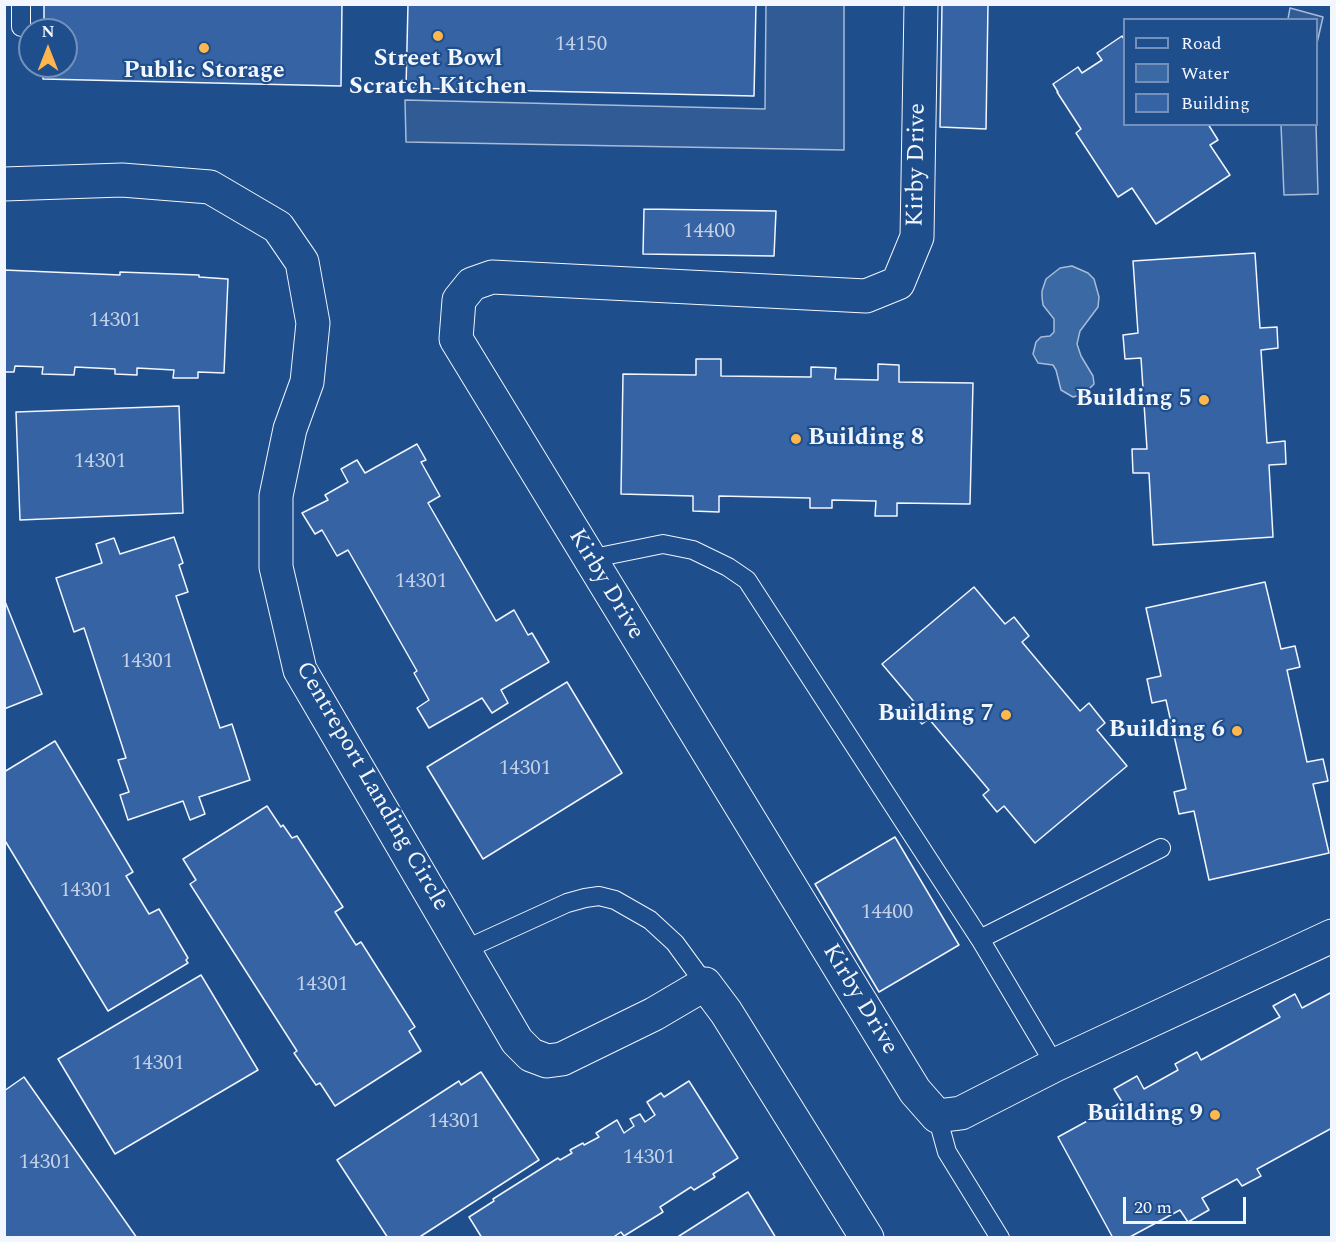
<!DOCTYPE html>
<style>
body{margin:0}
#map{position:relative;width:1336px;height:1242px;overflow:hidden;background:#1f4e8c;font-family:Spectral,serif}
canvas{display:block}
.frame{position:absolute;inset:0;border:6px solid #f2f6ff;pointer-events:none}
.legend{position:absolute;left:1123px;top:18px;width:195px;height:108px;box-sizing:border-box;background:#1f4e8c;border:2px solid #7391ba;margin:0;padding:8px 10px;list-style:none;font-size:18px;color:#f2f6ff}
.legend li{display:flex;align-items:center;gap:12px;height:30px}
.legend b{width:30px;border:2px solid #7391ba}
.north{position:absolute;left:18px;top:18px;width:60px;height:60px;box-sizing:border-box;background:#1f4e8c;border:2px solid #7391ba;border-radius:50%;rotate:0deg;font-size:16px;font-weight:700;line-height:24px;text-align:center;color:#f2f6ff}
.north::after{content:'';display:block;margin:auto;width:21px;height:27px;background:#ffb74d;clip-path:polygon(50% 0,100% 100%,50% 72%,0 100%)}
.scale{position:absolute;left:1123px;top:1197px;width:123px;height:27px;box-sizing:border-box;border:3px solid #f2f6ff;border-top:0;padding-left:8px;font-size:18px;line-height:21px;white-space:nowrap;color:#f2f6ff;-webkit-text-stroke:4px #1f4e8c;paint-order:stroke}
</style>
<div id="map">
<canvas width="1336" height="1242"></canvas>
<div class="frame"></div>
<ul class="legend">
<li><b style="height:8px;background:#1f4e8c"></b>Road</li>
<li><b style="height:16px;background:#3b69a3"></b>Water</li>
<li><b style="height:16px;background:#3563a3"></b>Building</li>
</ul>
<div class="north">N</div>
<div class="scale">20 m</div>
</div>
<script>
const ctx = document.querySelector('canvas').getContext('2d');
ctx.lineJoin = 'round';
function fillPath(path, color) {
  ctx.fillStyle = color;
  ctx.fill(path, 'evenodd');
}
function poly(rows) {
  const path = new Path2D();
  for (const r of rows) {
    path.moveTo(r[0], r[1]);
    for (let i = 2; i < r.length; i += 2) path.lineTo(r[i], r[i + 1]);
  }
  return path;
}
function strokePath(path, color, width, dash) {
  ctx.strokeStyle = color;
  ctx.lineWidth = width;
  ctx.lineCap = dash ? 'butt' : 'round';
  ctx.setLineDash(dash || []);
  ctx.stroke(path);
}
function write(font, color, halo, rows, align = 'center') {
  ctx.font = font + ' Spectral,serif';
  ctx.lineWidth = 4.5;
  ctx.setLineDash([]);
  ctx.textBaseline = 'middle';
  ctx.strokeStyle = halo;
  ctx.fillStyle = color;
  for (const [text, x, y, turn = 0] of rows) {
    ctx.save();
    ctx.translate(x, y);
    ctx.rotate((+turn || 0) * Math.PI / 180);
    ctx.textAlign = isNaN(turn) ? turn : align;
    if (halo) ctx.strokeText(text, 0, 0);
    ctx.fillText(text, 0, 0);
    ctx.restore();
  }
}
const parking = poly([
 [766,5,844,5,844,150,406,142,405,100,765,109,766,5],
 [1290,8,1323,17,1317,43,1316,20,1288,19,1290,8],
 [1281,125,1316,125,1318,194,1284,195,1281,125]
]);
fillPath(parking, '#305b95');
strokePath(parking, '#a8bbd7', 1.5);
const water = poly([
 [1072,266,1088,273,1094,279,1099,297,1098,307,1080,331,1077,344,1081,356,1093,376,1094,384,1084,394,1073,397,1061,390,1056,370,1053,365,1038,363,1033,354,1036,342,1041,337,1050,336,1054,332,1054,319,1043,305,1042,297,1042,291,1046,279,1060,268,1072,266]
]);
fillPath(water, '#3b69a3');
strokePath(water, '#a8bbd7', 1.5);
const building = poly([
 [44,4,342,4,341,86,43,79,43,66,66,66,66,30,44,30,44,4],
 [408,4,756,4,754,96,406,88,408,4],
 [942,4,988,4,986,129,940,127,942,4],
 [1122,36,1124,39,1124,124,1208,124,1218,140,1210,145,1230,175,1156,224,1132,188,1118,197,1076,133,1081,129,1057,92,1058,92,1053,84,1078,67,1082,73,1102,60,1097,53,1122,36],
 [644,209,776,211,774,256,643,254,644,209],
 [1255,253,1260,328,1277,327,1278,348,1261,350,1267,443,1285,441,1286,464,1269,465,1273,537,1153,545,1149,473,1133,473,1132,449,1147,449,1141,358,1125,359,1123,335,1138,333,1133,261,1255,253],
 [4,270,120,275,120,272,199,275,199,277,228,279,224,373,198,372,198,378,173,378,174,370,137,368,137,375,115,374,115,369,75,367,74,375,42,374,43,367,15,366,14,372,4,372,4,270],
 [696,359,721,359,721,376,811,377,811,367,836,368,835,379,878,380,878,364,899,365,899,382,973,383,970,504,897,503,897,516,875,516,876,501,832,500,832,508,810,508,810,498,719,496,719,512,693,511,693,496,621,494,623,374,696,375,696,359],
 [179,406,183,513,20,520,16,412,179,406],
 [417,444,426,460,421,462,440,496,428,503,496,621,514,610,528,635,532,633,549,662,501,690,508,703,492,713,482,698,429,728,417,708,429,700,414,673,417,671,348,550,337,556,322,530,315,534,302,513,328,500,325,495,348,482,341,469,357,460,365,473,417,444],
 [174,537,183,563,179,565,188,592,176,596,220,728,232,724,250,780,199,797,205,814,190,820,183,801,128,820,120,795,129,792,118,760,126,758,84,628,74,632,56,578,102,563,96,544,114,538,120,554,174,537],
 [1265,582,1281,649,1295,646,1300,667,1287,670,1307,762,1323,759,1328,781,1313,784,1329,853,1209,880,1194,811,1179,814,1174,792,1186,789,1166,700,1152,703,1147,679,1161,676,1146,608,1265,582],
 [974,587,1005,624,1014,617,1029,636,1022,642,1080,711,1089,703,1105,723,1097,730,1127,766,1035,843,1004,806,997,812,983,795,989,790,929,719,922,724,908,708,915,703,882,664,974,587],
 [4,599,42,694,4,709,4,599],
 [567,682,622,773,483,859,427,767,567,682],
 [55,741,133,872,126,876,149,914,159,909,188,958,186,960,188,963,108,1011,4,839,4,772,55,741],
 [267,806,281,827,283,825,292,838,297,836,343,907,335,912,356,945,361,942,415,1027,409,1031,421,1051,335,1106,320,1083,316,1085,294,1053,297,1051,190,884,196,880,183,859,267,806],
 [895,837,959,945,879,992,815,884,895,837],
 [201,975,258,1070,115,1154,58,1059,201,975],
 [1332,992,1332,1128,1257,1169,1261,1176,1242,1186,1237,1179,1202,1198,1209,1210,1188,1222,1180,1210,1128,1238,1113,1238,1058,1137,1122,1102,1114,1089,1137,1076,1144,1089,1178,1070,1175,1064,1197,1052,1201,1060,1280,1017,1273,1006,1295,994,1302,1008,1332,992],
 [481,1072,539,1160,418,1238,388,1238,337,1160,459,1081,461,1085,481,1072],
 [24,1077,137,1238,4,1238,4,1091,24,1077],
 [689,1081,738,1158,713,1174,715,1177,694,1190,691,1187,660,1207,663,1212,624,1236,621,1232,612,1238,482,1238,469,1217,494,1201,493,1199,558,1158,560,1160,572,1153,570,1150,583,1143,584,1145,599,1137,596,1133,617,1120,624,1133,634,1126,630,1119,640,1114,645,1122,655,1115,647,1102,661,1093,664,1097,689,1081],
 [748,1192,776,1238,676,1238,748,1192]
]);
fillPath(building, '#3563a3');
strokePath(building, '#f2f6ff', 1.5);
const service = poly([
 [21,27,21,4],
 [589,559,663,544,693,550,728,567,747,580,980,939,1055,1065],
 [980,939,1161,848],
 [464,950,567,903,585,898,599,896,615,900,650,920,675,943,705,984],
 [937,1116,947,1152,1000,1238]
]);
const minor = poly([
 [921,4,917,237,898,283,866,296,492,277,472,284,459,300,456,339,915,1091,937,1116,961,1113,1055,1065,1332,936],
 [4,184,122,180,210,187,278,227,302,262,313,323,307,382,290,429,276,496,276,567,300,670,517,1041,531,1055,547,1061,562,1059,654,1014,705,984,726,1012,867,1238]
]);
strokePath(service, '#f2f6ff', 20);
strokePath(minor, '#f2f6ff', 35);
strokePath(service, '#1f4e8c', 18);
strokePath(minor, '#1f4e8c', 33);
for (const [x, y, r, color] of [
 [438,36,6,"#ffb74d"],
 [204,48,6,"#ffb74d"],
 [1204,400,6,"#ffb74d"],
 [796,439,6,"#ffb74d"],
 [1006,715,6,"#ffb74d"],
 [1237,731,6,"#ffb74d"],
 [1215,1115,6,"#ffb74d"]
]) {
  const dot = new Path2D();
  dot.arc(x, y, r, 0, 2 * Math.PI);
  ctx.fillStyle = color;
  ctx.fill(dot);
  strokePath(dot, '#1f4e8c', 2);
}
write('21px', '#c3d1e8', null, [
 ["14150",581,46],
 ["14400",709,233],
 ["14301",115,322],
 ["14301",100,463],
 ["14301",421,583],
 ["14301",147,663],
 ["14301",525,770],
 ["14301",86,892],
 ["14400",887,914],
 ["14301",322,986],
 ["14301",158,1065],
 ["14301",454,1123],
 ["14301",649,1159],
 ["14301",45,1164]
]);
write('bold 24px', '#f2f6ff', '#1f4e8c', [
 ["Street Bowl",438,60,"center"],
 ["Scratch Kitchen",438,88,"center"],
 ["Public Storage",204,72,"center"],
 ["Building 5",1192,400],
 ["Building 8",808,439,"left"],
 ["Building 7",994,715],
 ["Building 6",1225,731],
 ["Building 9",1203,1115]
], 'right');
write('24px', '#f2f6ff', '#1f4e8c', [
 ["Kirby Drive",918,165,-89],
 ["Kirby Drive",605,585,59],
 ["Centreport Landing Circle",371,787,60],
 ["Kirby Drive",859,1000,59]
]);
</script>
